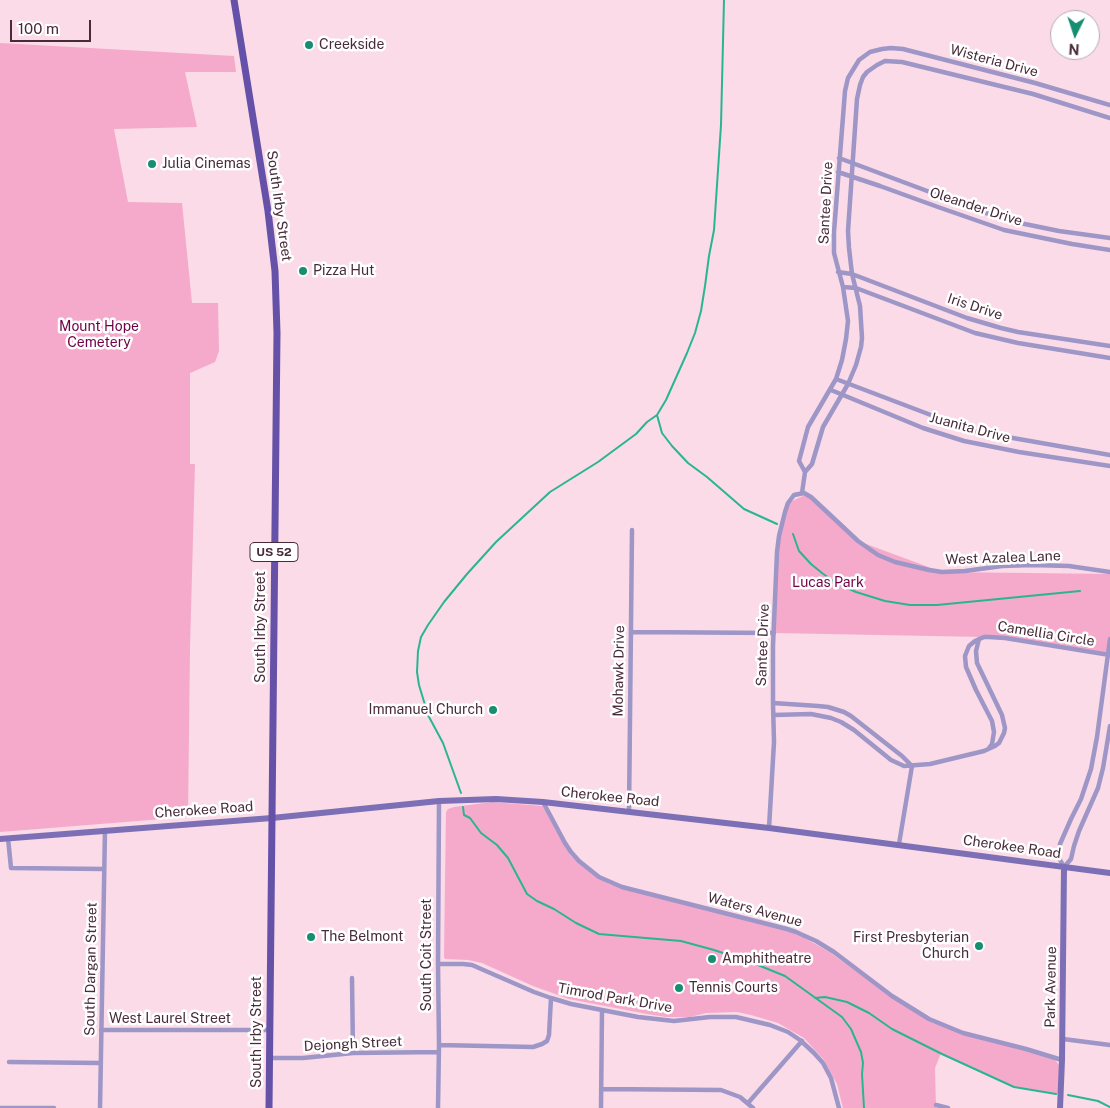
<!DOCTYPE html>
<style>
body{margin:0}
#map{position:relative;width:1110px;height:1108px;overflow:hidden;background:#fadbe7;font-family:"Public Sans",sans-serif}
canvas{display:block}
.north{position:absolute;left:1050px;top:10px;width:50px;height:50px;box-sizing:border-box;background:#fff;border:1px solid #b6aab0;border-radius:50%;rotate:184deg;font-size:14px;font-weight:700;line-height:20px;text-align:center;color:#482b39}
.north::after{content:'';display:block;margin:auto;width:18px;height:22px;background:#158e71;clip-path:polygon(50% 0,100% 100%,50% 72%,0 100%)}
.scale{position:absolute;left:10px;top:20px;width:81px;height:22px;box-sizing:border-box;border:2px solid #482b39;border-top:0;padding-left:6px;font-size:15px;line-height:18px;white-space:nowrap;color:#482b39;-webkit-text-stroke:4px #fff;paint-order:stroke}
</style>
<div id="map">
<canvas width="1110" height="1108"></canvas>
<div class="north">N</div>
<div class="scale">100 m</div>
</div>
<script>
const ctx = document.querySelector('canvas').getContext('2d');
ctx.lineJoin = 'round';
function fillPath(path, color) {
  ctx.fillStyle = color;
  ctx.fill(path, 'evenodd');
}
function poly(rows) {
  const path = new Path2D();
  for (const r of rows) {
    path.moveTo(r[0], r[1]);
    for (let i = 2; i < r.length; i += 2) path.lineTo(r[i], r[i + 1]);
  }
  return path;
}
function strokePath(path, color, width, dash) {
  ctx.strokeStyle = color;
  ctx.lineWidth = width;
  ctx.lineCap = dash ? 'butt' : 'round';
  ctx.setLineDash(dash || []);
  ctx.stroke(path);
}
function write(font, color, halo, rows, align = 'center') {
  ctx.font = font + ' "Public Sans",sans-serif';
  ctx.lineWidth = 5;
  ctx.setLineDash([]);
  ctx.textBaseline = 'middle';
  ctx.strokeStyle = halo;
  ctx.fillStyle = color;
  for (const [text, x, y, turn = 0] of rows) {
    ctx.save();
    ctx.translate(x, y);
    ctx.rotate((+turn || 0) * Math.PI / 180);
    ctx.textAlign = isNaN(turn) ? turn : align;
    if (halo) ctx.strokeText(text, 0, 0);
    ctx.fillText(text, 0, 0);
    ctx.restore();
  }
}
fillPath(poly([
 [0,43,234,56,236,72,185,72,197,127,114,129,128,202,182,203,192,303,218,303,219,351,215,362,190,373,190,464,195,464,190,648,188,817,0,832],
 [807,494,858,541,942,572,1110,574,1110,639,1108,655,1065,648,984,637,774,633,777,552,788,503],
 [492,802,543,806,571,856,609,884,779,928,803,937,831,953,901,1004,933,1023,1050,1057,1056,1061,1059,1065,1060,1094,1015,1087,941,1053,935,1068,936,1108,843,1108,837,1084,824,1060,804,1038,778,1023,751,1015,737,1012,706,1013,690,1017,666,1017,647,1014,569,999,533,986,482,963,468,960,445,959,444,957,446,812,448,809,454,807]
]), '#f5aacb');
strokePath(poly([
 [657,415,662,433,672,446,688,463,707,477,744,509,777,524],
 [793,534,799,551,811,564,822,573,836,583,856,592,885,601,910,605,937,605,1080,591],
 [461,793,443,743,428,715,419,685,417,672,418,651,421,637,428,625,444,602,467,574,496,542,550,492,598,462,636,434,647,422,657,415,666,400,687,353,695,333,701,311,705,286,709,256,714,230,721,125,724,0],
 [463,807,464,815,470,818,481,833,497,845,508,858,527,894,537,901,554,909,576,923,599,934,681,941,714,950,753,963,785,976,842,1017,851,1029,861,1052,863,1063,862,1074,864,1108],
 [815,998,825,997,847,1002,869,1013,892,1029,942,1054,1014,1087,1056,1094],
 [1068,1095,1098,1101,1110,1107]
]), '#2ab592', 2);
strokePath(poly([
 [839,158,986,213,1015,222,1059,231,1110,238],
 [838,172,880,186,938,207,1004,230,1072,244,1110,250],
 [838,272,852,274,967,318,1001,328,1018,332,1110,346],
 [843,287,856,288,975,333,1018,343,1110,358],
 [836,379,973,431,1110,455],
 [831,390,923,428,964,441,1019,452,1110,466],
 [805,472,799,461,808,427,836,379,842,360,846,339,848,321,843,287,834,253,834,232,845,91,848,78,859,60,870,52,882,49,891,48,903,49,1035,83,1110,105],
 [802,493,805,472,812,464,823,427,848,384,856,365,861,347,862,338,860,306,852,274,849,248,848,231,857,99,860,85,863,77,867,72,877,65,885,61,902,62,1033,94,1110,118],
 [631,632,774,633],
 [1110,639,1097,737,1091,769,1081,799,1071,819,1060,844,1059,858,1064,867,1071,859,1074,846,1079,831,1098,788,1103,768,1110,726],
 [773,703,818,706,828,707,844,712,851,716,902,756,912,766],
 [774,715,811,714,831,718,841,722,854,730,891,760,904,766,930,764,984,751,995,746,999,743,1004,733,1005,728,1002,715,977,663,976,651,979,639],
 [989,748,992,744,994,732,992,721,976,690,966,667,965,656,969,646,975,641,984,637,989,637,1005,638,1110,655],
 [543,802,565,843,571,852,579,861,599,877,622,887,787,929,796,932,816,941,834,952,892,996,929,1019,963,1033,1026,1049,1062,1060],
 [629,812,632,530],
 [769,828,774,742,773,703,773,646,777,552,779,536,785,512,788,503,794,495,804,493,811,497,858,541,878,555,895,562,929,570,942,572,965,571,1002,566,1032,565,1069,566,1110,572],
 [8,838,11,868,104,869],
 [899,844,912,766],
 [438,964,463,964,472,965,534,992,551,998,571,1004,638,1017,674,1021,710,1017,736,1017,770,1025,788,1032,800,1040,814,1053,823,1063,831,1078,839,1108],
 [352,978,353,1053],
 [101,1030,269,1030],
 [1063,1039,1110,1045],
 [439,1045,533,1047,542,1044,547,1041,549,1035,551,998],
 [269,1058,303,1058,353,1053,439,1052],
 [9,1062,101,1063],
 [601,1089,721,1090,740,1097,753,1108],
 [748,1103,802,1041],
 [936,1105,948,1108],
 [0,1108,54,1108],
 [100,1108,105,830],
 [438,1108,439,1045,438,964,439,801],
 [601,1108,602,1010]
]), '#9d96c6', 4.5);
strokePath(poly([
 [0,839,272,818,439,801,496,799,543,802,769,828,1110,873],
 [1060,1108,1062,1060,1064,867]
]), '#7c6fb5', 6);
strokePath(poly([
 [234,0,268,211,275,271,277,333,269,1108]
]), '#6551a8', 7);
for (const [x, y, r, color] of [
 [309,45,5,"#158e71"],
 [152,164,5,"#158e71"],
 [303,271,5,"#158e71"],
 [493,710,5,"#158e71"],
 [311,937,5,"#158e71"],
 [979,946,5,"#158e71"],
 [712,959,5,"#158e71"],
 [679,988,5,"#158e71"]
]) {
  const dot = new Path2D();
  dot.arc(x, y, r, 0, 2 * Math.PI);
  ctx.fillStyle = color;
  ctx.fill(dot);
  strokePath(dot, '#fff', 2);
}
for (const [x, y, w] of [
 [274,552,48]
]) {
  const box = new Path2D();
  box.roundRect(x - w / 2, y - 9.5, w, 19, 4);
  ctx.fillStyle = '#fff';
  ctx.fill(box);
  strokePath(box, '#482b39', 1);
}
write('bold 12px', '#482b39', null, [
 ["US 52",274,552]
]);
write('14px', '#482b39', '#fff', [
 ["Creekside",319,45],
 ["Julia Cinemas",162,164],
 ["Pizza Hut",313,271],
 ["Immanuel Church",483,710,"right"],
 ["The Belmont",321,937],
 ["First Presbyterian",969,938,"right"],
 ["Church",969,954,"right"],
 ["Amphitheatre",722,959],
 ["Tennis Courts",689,988]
], 'left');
write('14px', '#482b39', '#fff', [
 ["Wisteria Drive",994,61,15],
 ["Santee Drive",826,203,-87],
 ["South Irby Street",279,206,82],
 ["Oleander Drive",976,207,18],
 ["Iris Drive",975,307,18],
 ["Juanita Drive",970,428,15],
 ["West Azalea Lane",1003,558,-2],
 ["South Irby Street",261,627,-90],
 ["Camellia Circle",1046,634,9],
 ["Santee Drive",763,645,-88],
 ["Mohawk Drive",619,671,-89],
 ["Cherokee Road",610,797,6],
 ["Cherokee Road",204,810,-4],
 ["Cherokee Road",1012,847,8],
 ["Waters Avenue",755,910,15],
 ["South Coit Street",427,955,-90],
 ["South Dargan Street",91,969,-89],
 ["Park Avenue",1051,987,-89],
 ["Timrod Park Drive",615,998,10],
 ["West Laurel Street",170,1019],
 ["South Irby Street",257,1032,-90],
 ["Dejongh Street",353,1044,-3]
]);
write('14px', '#700046', '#fff', [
 ["Mount Hope",99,327],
 ["Cemetery",99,343],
 ["Lucas Park",828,583]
]);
</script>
